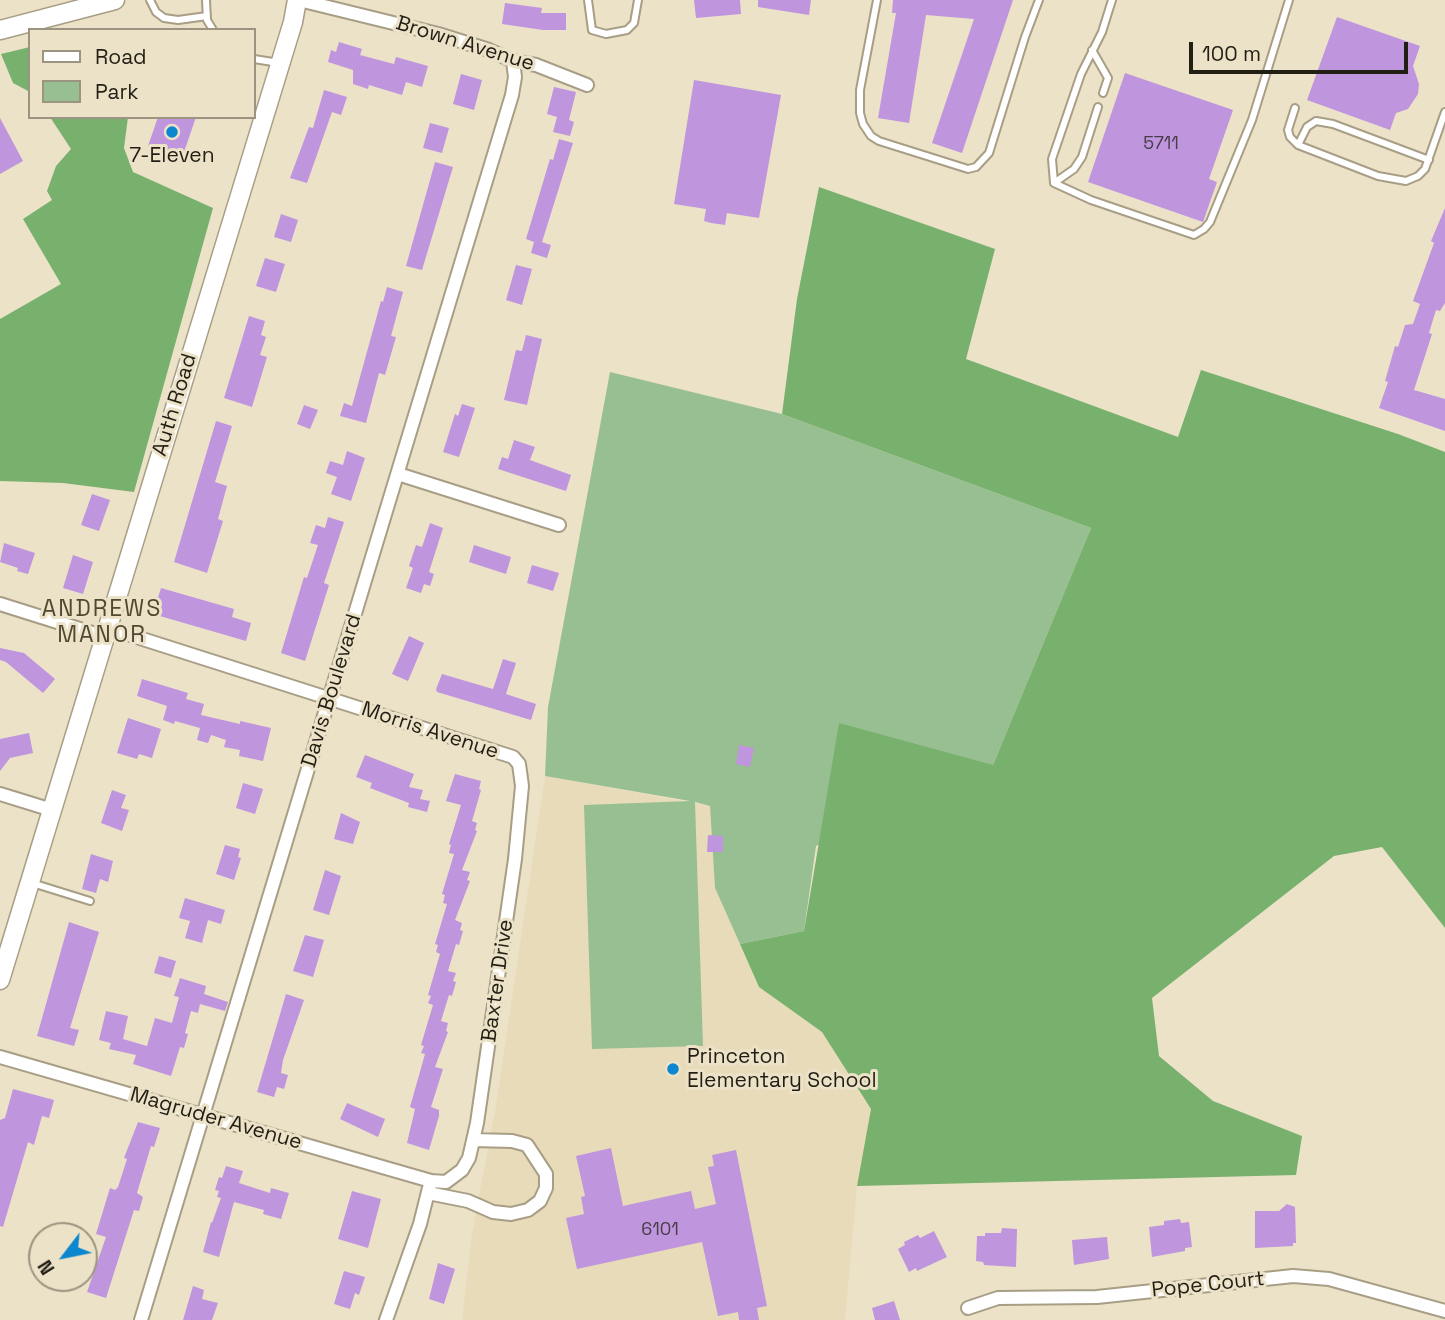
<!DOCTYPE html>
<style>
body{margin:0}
#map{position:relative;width:1445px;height:1320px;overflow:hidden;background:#ece2c8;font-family:"Space Grotesk",sans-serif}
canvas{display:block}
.legend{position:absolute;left:28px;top:28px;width:228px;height:91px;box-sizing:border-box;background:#ece2c8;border:2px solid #9b9480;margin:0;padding:9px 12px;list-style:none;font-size:21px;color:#211e14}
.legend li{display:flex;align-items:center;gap:14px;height:35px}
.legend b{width:35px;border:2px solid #9b9480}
.north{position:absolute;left:28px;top:1222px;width:70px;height:70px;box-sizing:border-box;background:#ece2c8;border:2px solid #9b9480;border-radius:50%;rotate:238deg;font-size:19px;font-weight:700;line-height:28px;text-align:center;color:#211e14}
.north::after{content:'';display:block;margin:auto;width:24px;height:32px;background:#0c86ce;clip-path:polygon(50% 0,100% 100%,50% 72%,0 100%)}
.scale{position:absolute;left:1189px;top:42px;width:219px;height:32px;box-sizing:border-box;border:4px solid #211e14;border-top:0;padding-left:9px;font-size:21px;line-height:24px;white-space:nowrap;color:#211e14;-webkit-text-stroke:5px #ece2c8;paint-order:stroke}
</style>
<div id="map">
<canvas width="1445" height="1320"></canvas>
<ul class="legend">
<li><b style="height:9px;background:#fff"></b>Road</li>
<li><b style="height:19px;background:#98bf91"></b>Park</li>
</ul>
<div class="north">N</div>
<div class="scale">100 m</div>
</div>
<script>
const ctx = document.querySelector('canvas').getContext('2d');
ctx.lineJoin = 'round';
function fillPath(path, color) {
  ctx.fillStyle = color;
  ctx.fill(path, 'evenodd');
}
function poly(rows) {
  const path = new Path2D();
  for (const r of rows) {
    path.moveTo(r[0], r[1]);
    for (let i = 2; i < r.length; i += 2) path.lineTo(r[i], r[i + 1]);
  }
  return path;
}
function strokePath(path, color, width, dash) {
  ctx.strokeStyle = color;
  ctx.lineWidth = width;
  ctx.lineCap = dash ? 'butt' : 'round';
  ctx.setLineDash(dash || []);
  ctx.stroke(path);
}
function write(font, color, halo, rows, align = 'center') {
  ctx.font = font + ' "Space Grotesk",sans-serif';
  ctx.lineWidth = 6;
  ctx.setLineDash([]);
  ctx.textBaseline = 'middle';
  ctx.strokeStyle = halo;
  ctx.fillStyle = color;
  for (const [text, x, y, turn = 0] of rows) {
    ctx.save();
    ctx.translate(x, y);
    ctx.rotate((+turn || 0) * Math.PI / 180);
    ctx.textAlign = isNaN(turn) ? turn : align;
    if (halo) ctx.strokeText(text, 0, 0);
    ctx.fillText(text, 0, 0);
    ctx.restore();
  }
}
fillPath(poly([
 [545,776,710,806,715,888,759,987,822,1032,871,1109,857,1186,845,1320,462,1320,472,1233,496,1106]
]), '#e8dbb9');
fillPath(poly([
 [610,372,782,414,1091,528,993,765,816,846,804,931,740,944,715,888,710,806,695,802,703,1046,592,1049,584,805,690,801,545,776,548,707]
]), '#98bf91');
fillPath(poly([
 [30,47,30,92,13,83,1,54],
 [50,117,128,117,124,148,133,172,213,208,134,492,63,483,0,481,0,319,61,284,23,219,52,200,47,191,56,166,71,149],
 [819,187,995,249,966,359,1178,437,1201,370,1398,434,1445,452,1445,928,1382,847,1334,856,1152,998,1159,1056,1213,1101,1302,1136,1296,1175,857,1186,871,1109,822,1032,759,987,740,944,804,931,839,723,993,765,1091,528,782,414,797,299]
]), '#78b06d');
fillPath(poly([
 [694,0,740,0,741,14,696,18],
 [758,0,811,0,809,15,758,7],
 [893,0,1013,0,962,153,932,143,974,19,926,15,909,123,878,118,896,13,892,13],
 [505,3,542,8,541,13,566,13,566,30,543,30,502,24],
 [1337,17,1420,46,1413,66,1419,84,1418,94,1408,109,1396,113,1390,130,1307,100],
 [339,42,362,49,360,55,394,64,396,57,428,66,422,87,406,82,402,95,369,85,368,89,353,84,353,70,328,62,331,50,336,52],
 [1125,73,1233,110,1209,179,1217,182,1203,222,1088,182],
 [461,74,482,80,474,110,453,104],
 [694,80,781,95,759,218,727,213,725,225,711,223,704,221,706,209,674,204],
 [554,87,576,92,569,120,574,122,570,136,553,132,557,117,547,114],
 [324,90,347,97,341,115,332,112,307,183,290,178,309,127,313,128],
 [158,117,196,117,182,158,148,146],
 [0,118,23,161,0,174],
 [430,123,449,128,442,153,423,148],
 [559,139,573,143,542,242,551,245,547,258,531,253,534,242,526,239,550,159,553,160],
 [435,162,453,167,422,270,406,266],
 [1445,208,1445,303,1440,311,1436,310,1429,333,1432,334,1414,390,1445,399,1445,431,1379,408,1388,382,1385,381,1395,346,1398,347,1405,325,1413,324,1420,304,1413,301,1434,243,1431,241],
 [281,214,298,220,291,242,274,237],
 [265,258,285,264,276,292,256,286],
 [516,265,532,269,522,305,506,300],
 [387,287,403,292,391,336,396,337,385,375,379,373,366,423,340,416,344,403,352,406,381,301,383,302],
 [249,316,265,321,261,335,266,337,260,355,267,357,252,407,224,398],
 [526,335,542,339,527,405,504,400,516,350,522,351],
 [462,404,475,408,459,457,443,452,455,414,458,416],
 [304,405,318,410,310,429,297,424],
 [216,421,232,426,215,482,227,486,218,519,223,521,207,573,174,562],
 [514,440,535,447,530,460,571,475,566,491,498,469,502,457,508,459],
 [347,451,365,458,351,501,331,494,337,477,326,473,330,461,343,465],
 [92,494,110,500,99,531,81,525],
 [328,517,344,522,324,583,329,585,305,661,281,653,304,577,307,578,318,545,310,543,316,525,325,528],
 [430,523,443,528,429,572,434,574,430,586,424,584,421,593,406,588,413,568,409,566,416,545,422,547],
 [4,543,35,553,28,574,17,571,18,568,0,562],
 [474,545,511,557,506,574,469,562],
 [73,555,93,562,83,594,63,588],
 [532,565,559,573,553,591,527,583],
 [161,588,234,609,232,617,251,623,246,641,153,614],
 [409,636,424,643,408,681,392,674],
 [0,648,24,653,55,679,43,693,6,662,0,660],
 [503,659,516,663,506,694,536,704,531,720,437,692,436,689,442,674,493,689],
 [142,679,188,693,186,699,204,704,201,715,240,724,240,721,271,728,263,761,239,756,240,750,224,747,226,740,211,735,208,743,197,740,200,728,175,721,174,724,163,720,167,706,137,696],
 [128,718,161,729,152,758,139,754,137,759,117,753],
 [29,733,33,753,10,758,0,771,0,739],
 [739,745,754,748,750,767,736,764],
 [365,755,414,774,409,787,423,790,420,799,430,801,427,812,408,807,409,803,370,788,372,783,356,777],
 [455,774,481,781,479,789,481,790,472,821,477,823,475,830,477,831,462,870,470,872,467,880,470,881,455,920,462,923,460,930,463,931,459,945,456,944,448,971,456,973,453,981,456,982,452,996,449,995,441,1021,448,1023,446,1031,448,1032,435,1067,443,1069,431,1107,439,1110,439,1116,429,1150,407,1143,415,1109,410,1107,425,1054,421,1053,424,1046,421,1045,433,1005,428,1003,431,996,428,995,440,954,436,952,438,945,435,944,447,904,443,903,445,895,442,894,454,854,449,853,451,845,449,844,461,805,446,801],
 [243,783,263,789,255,814,236,808],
 [112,790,126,795,121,808,129,810,122,831,101,823],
 [341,813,360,822,353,844,334,839],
 [708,835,723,836,723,852,707,852],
 [225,845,240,849,238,857,241,858,234,880,216,874],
 [91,854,113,861,108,882,100,879,96,893,82,889],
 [325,870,341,876,329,915,313,910],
 [185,898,225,910,221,924,208,920,202,943,185,938,190,921,179,918],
 [69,922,99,932,70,1028,79,1030,74,1046,37,1036],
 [305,935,324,940,313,977,293,971],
 [159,956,176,961,171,978,154,973],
 [180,978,206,986,204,994,228,1002,225,1011,200,1004,198,1013,191,1011,185,1033,188,1034,184,1048,180,1047,171,1076,133,1064,136,1055,109,1049,111,1043,99,1040,106,1011,128,1016,123,1039,147,1046,155,1018,172,1023,179,997,174,996],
 [286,994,304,1000,283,1060,281,1073,288,1075,284,1089,277,1087,274,1097,257,1092],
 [13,1089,54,1100,49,1118,42,1116,34,1145,28,1142,3,1227,0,1226,0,1120,5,1118],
 [347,1103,385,1119,378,1137,340,1119],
 [138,1122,160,1128,154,1147,151,1146,137,1193,143,1197,139,1211,134,1210,106,1298,87,1292,106,1237,96,1234,110,1188,115,1190,118,1187,127,1159,124,1158],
 [611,1148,623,1206,691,1191,695,1209,716,1204,708,1167,714,1166,712,1155,736,1150,767,1306,757,1308,759,1320,739,1320,738,1312,718,1316,702,1242,577,1269,566,1218,584,1214,581,1197,585,1196,576,1156],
 [226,1166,243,1171,239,1183,270,1193,271,1188,289,1193,281,1219,263,1214,264,1210,234,1202,219,1257,203,1252,211,1222,212,1223,221,1198,217,1197,219,1191,215,1190,219,1177,222,1178],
 [352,1191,381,1199,368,1248,338,1239],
 [1287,1204,1295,1207,1296,1243,1293,1243,1293,1246,1255,1248,1255,1211,1279,1211],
 [1180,1219,1181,1223,1189,1222,1192,1247,1185,1248,1185,1251,1152,1257,1149,1227,1164,1225,1164,1221],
 [1002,1228,1017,1229,1016,1267,984,1265,983,1262,976,1261,977,1236,985,1236,985,1233,1001,1233],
 [934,1231,947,1257,917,1271,916,1268,909,1272,898,1249,905,1245,904,1242,918,1235,920,1238],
 [1107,1237,1109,1259,1074,1265,1072,1240],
 [438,1263,455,1269,444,1304,429,1299],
 [344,1271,365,1277,359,1295,355,1293,350,1309,334,1304],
 [193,1286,204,1290,202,1299,218,1303,212,1320,183,1320],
 [894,1301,900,1320,875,1320,872,1308]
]), '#bf95de');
const service = poly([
 [150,0,156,12,164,18,178,20,207,16],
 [206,0,207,20,213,30],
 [588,0,592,30,606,34,627,30,634,23,638,0],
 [877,0,860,90,860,113,863,124,871,136,879,141,968,169,976,167,989,153,1025,37,1039,0],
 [1112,0,1102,32,1081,74,1052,159,1054,183,1091,200,1194,235,1204,229,1210,222,1252,120,1289,0],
 [1092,50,1108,78,1103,93],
 [254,59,279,63],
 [1295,108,1288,130,1290,137,1298,145,1378,176,1406,181,1418,176,1425,169,1445,112],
 [1298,145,1307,127,1316,121,1333,124,1429,160],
 [1054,183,1074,169,1082,157,1098,107],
 [32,883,90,901]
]);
const minor = poly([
 [299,0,438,34,489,50,513,61,536,65,587,85],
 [398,474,559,525],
 [0,604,105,637],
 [0,794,52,810],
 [0,1057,431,1181,446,1182,462,1170,469,1158,477,1123,515,859,522,786,519,764,513,757,108,628],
 [428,1193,468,1201,493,1212,511,1214,528,1210,540,1201,546,1188,546,1174,527,1145,512,1141,473,1140],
 [968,1308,998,1298,1097,1297,1293,1276,1329,1279,1445,1311],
 [141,1320,512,95,515,77,513,61],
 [386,1320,420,1224,429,1188]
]);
const secondary = poly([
 [0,30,115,0],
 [0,980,293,22,297,0]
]);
strokePath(service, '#a79e85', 10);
strokePath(minor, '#a79e85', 16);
strokePath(secondary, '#a79e85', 21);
strokePath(service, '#fff', 6);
strokePath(minor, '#fff', 12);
strokePath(secondary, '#fff', 18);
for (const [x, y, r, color] of [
 [172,132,7,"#0c86ce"],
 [673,1069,7,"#0c86ce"]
]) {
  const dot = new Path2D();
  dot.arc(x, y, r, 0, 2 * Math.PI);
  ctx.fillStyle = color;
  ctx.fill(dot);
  strokePath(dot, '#ece2c8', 2.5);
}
write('18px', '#483c46', null, [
 ["5711",1161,144],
 ["6101",660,1230]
]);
write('21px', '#211e14', '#ece2c8', [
 ["Brown Avenue",465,44,17],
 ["Auth Road",175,405,-73],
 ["Davis Boulevard",332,691,-73],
 ["Morris Avenue",430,731,18],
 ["Baxter Drive",498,981,-82],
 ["Magruder Avenue",216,1119,16],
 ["Pope Court",1208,1285,-6]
]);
write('21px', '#211e14', '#ece2c8', [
 ["7-Eleven",172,156],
 ["Princeton",687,1057,"left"],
 ["Elementary School",687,1081,"left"]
]);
ctx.letterSpacing = '2px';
write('23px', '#514832', '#ece2c8', [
 ["ANDREWS",102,610],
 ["MANOR",102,636]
]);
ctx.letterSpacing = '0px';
</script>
